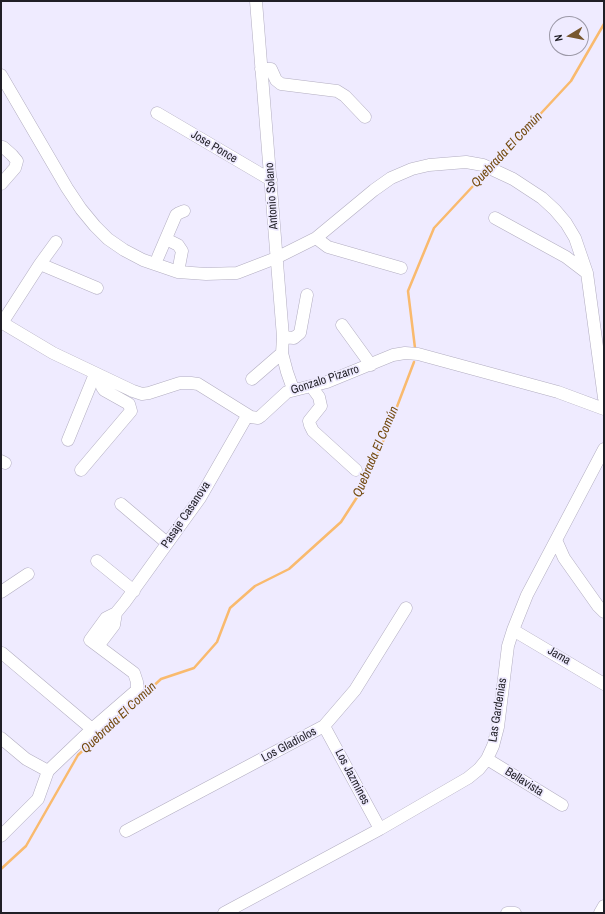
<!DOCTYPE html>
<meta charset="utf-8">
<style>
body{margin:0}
#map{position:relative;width:605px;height:914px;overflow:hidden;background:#efebff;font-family:"Archivo Narrow",sans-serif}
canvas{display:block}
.frame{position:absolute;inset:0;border:2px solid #201f26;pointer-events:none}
.north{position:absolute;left:549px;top:16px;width:40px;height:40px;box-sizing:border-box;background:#efebff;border:1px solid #9c99a8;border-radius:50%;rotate:260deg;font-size:11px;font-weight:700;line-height:16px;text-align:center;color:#201f26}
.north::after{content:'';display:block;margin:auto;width:14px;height:18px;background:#78572e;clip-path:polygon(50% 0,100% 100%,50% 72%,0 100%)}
</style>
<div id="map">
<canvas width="605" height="914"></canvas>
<div class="frame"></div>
<div class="north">N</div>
</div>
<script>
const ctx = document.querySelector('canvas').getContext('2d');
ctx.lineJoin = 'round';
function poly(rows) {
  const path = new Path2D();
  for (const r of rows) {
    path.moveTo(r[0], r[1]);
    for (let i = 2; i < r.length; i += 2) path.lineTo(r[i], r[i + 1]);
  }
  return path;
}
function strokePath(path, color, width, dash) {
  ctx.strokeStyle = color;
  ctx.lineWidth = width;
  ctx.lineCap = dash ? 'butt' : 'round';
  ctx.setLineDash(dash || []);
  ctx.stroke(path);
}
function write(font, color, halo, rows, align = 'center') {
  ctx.font = font + ' "Archivo Narrow",sans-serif';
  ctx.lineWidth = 3.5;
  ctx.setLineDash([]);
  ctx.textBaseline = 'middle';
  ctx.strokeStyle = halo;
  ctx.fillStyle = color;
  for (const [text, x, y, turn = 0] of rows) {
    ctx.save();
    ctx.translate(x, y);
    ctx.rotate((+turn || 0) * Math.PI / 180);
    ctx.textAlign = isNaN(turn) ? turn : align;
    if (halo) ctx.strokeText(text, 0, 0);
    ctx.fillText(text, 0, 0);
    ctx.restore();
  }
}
strokePath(poly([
 [492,166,571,81,604,24],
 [415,348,408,291,434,228,487,171],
 [1,869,26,846,78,755,161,679,194,668,217,642,230,608,255,586,289,569,341,522,363,488,390,425,414,362]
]), '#f9ba6e', 2.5);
const minor = poly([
 [256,1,283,337,282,353,287,372,293,389],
 [261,69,271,69,276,80,281,84,337,91,345,96,365,117],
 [1,75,67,188,81,209,95,226,108,239,124,250,143,260,178,272,206,274,237,273,276,258,316,238,374,190,391,178,412,169,429,165,466,162,483,165,513,179,542,198,555,210,566,223,575,238,587,273,604,398],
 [157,113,271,180],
 [1,184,15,168,17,161,12,155,3,147],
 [495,218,566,257,587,273],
 [316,238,328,247,401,268],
 [166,239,178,245,182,251,178,272],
 [158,257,176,215,179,213,184,211],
 [40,264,56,242],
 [1,322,53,353,133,391,142,394,149,393,180,383,191,383,198,384,251,417,258,418,261,416,287,392,327,382,393,355,405,353,418,354,558,392,604,409],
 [2,323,40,264,97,288],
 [342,325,371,365],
 [283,337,294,338,300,333,307,295],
 [252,379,282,353],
 [311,386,319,397,321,406,309,421,310,425,313,431,356,470],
 [68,440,95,374],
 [1,461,5,463],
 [81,470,131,411,129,404,104,390,102,387,104,378],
 [121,504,167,543],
 [556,540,564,558,598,606,604,612],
 [97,561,134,591],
 [1,592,28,574],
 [513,630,604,684],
 [98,646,114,625,116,613],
 [2,653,92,729],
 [324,726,380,829],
 [1,738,26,759,48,771],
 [487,759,562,805],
 [126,831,324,726,355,690,406,608],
 [1,836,38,799,48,771,92,729,137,690,137,682,134,673,90,640,106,618,116,613,125,602,200,498,247,416],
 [224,913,380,829,468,778,479,769,487,759,493,746,498,727,508,646,513,630,527,595,604,449],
 [507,913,515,913],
 [600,913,604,906]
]);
strokePath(minor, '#b2adc0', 13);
strokePath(minor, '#fff', 12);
write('12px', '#201f26', '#efebff', [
 ["Jose Ponce",214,147,31],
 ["Antonio Solano",272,196,-94],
 ["Gonzalo Pizarro",325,380,-18],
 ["Pasaje Casanova",186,515,-56],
 ["Jama",559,656,30],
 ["Las Gardenias",498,710,-81],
 ["Los Gladiolos",289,745,-28],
 ["Los Jazmines",352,777,62],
 ["Bellavista",524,782,32]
]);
write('italic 13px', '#734a10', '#efebff', [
 ["Quebrada El Común",507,150,-47],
 ["Quebrada El Común",376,452,-67],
 ["Quebrada El Común",119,718,-43]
]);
</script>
